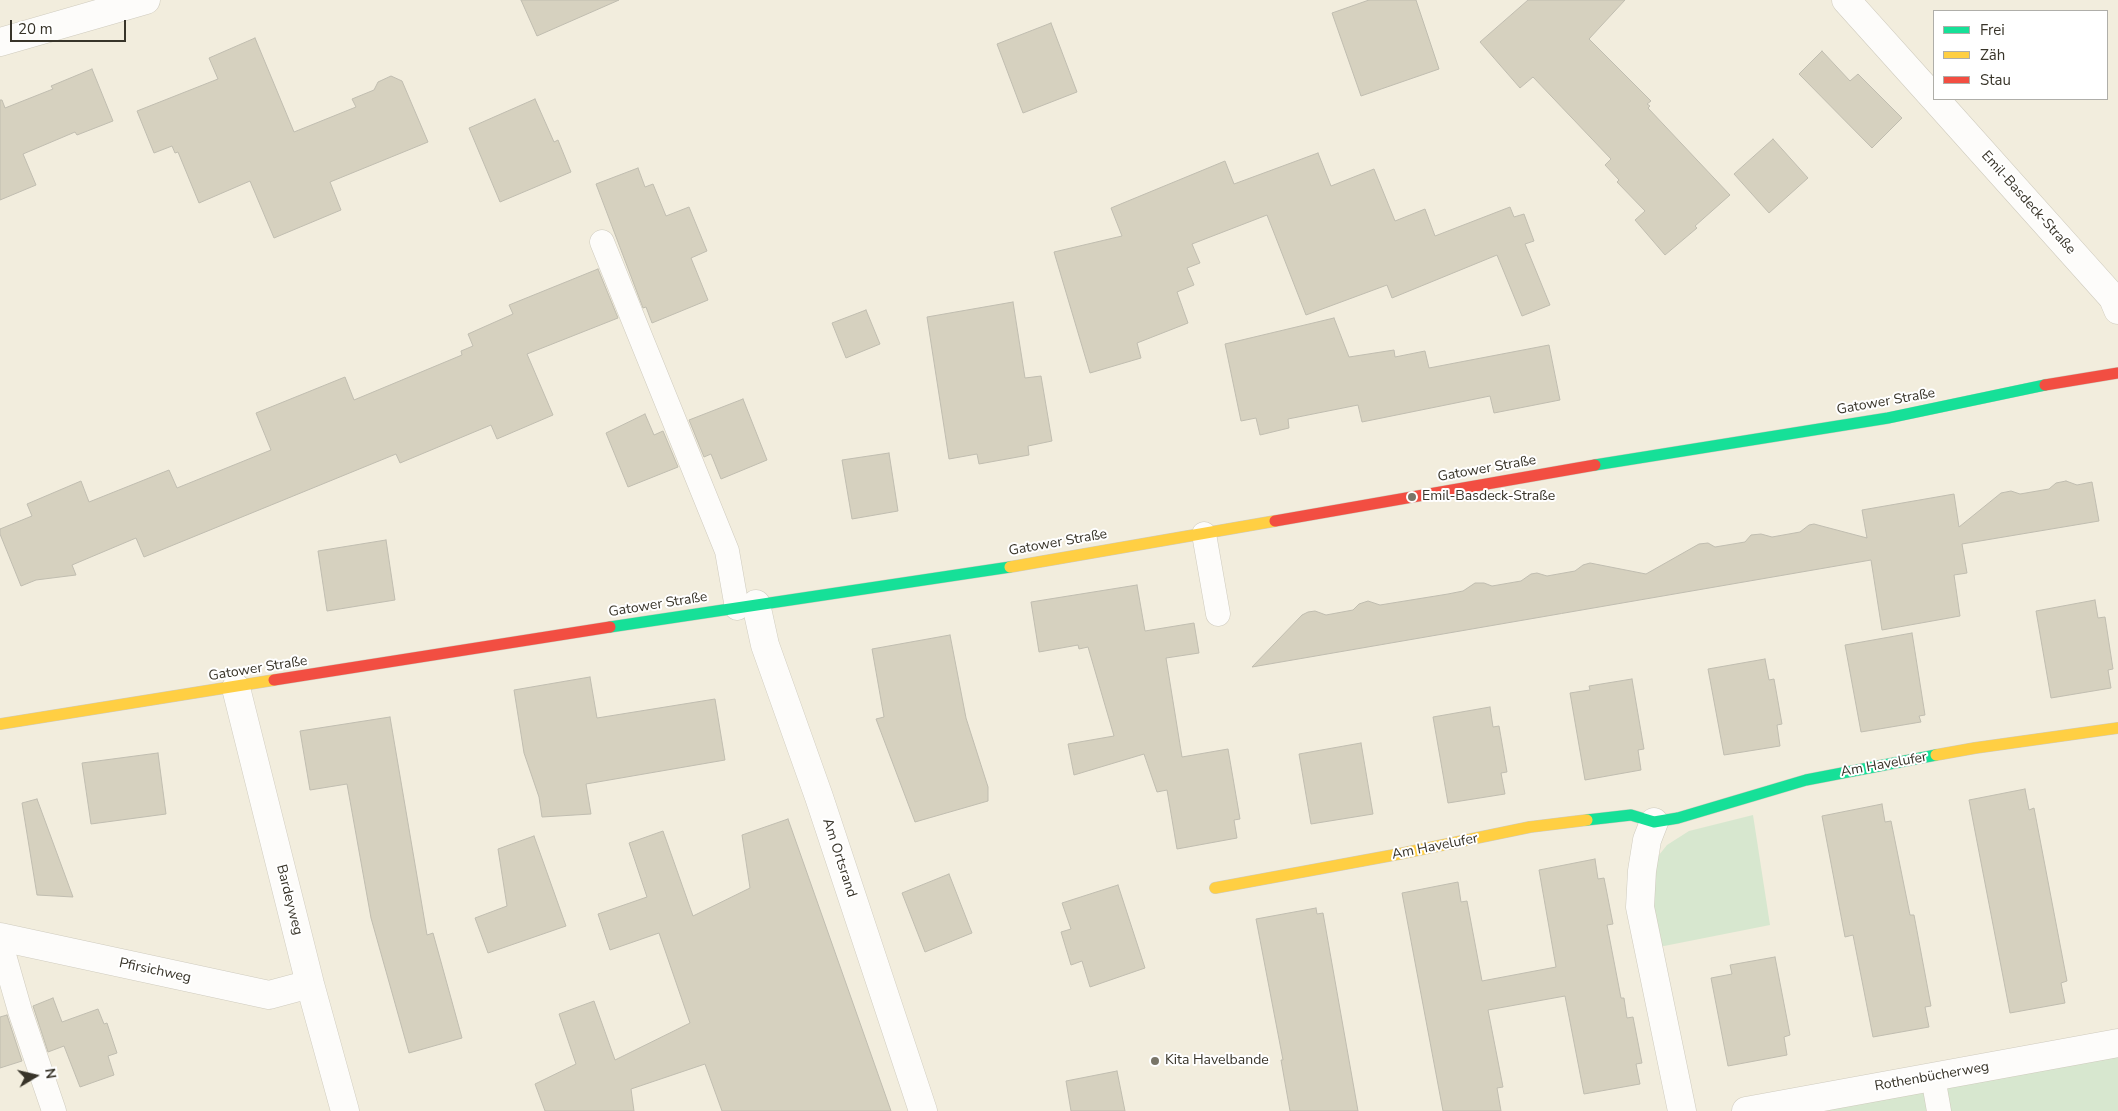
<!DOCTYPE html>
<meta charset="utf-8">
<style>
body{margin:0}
#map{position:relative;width:2118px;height:1111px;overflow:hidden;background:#f2eddd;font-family:"Nunito Sans",sans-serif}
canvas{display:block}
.legend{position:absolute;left:1933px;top:10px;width:175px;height:90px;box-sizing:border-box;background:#fff;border:1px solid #afaea9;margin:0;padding:6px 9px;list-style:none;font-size:15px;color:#383429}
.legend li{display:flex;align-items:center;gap:10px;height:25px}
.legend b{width:25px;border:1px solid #afaea9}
.north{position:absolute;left:10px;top:1051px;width:50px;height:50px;-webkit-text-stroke:4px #fff;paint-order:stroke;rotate:81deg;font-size:14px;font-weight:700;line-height:20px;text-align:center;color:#383429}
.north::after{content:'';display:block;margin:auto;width:18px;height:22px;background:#383429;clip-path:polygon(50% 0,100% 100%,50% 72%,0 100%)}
.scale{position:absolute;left:10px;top:20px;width:116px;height:22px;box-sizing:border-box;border:2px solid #383429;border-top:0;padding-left:6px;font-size:15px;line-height:18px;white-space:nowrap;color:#383429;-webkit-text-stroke:4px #fff;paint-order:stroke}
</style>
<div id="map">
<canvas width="2118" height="1111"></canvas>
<ul class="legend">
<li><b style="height:6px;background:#16e098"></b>Frei</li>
<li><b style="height:6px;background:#ffcf43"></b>Zäh</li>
<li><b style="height:6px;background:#f24e42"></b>Stau</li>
</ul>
<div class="north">N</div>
<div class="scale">20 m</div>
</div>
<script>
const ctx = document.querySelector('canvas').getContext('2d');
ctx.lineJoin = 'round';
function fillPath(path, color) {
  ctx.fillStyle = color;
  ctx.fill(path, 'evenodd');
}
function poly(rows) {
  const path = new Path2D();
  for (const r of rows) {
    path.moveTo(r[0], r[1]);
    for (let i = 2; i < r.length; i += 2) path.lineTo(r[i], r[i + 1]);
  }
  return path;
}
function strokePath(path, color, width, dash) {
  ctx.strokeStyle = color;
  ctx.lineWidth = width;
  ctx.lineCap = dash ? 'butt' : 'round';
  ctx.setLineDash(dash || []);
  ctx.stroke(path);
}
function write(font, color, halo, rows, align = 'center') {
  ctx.font = font + ' "Nunito Sans",sans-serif';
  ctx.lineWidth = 4;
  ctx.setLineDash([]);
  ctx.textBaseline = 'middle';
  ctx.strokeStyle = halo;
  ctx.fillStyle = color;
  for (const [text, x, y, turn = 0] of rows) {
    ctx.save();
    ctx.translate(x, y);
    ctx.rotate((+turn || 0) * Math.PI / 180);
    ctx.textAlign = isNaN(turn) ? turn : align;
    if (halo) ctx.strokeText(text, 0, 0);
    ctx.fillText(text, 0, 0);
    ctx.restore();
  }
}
fillPath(poly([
 [1753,815,1770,925,1654,948,1651,865,1667,845,1689,831],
 [2118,1043,2118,1111,1746,1111]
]), '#d7e7cf');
const building = poly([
 [521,0,619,0,537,36,521,0],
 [1369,0,1416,0,1439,69,1361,96,1332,13,1369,0],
 [1528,0,1625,0,1589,39,1651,101,1647,104,1650,106,1648,108,1730,195,1695,226,1697,228,1665,255,1635,220,1645,211,1617,182,1619,180,1605,165,1611,159,1533,77,1520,88,1480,42,1528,0],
 [1051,23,1077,92,1023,113,997,44,1051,23],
 [255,38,294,132,356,107,352,99,374,90,378,82,391,76,402,81,428,142,330,182,341,210,274,238,250,181,199,203,178,152,175,153,172,146,154,153,137,111,218,79,209,58,255,38],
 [1822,51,1850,81,1858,74,1902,118,1872,148,1799,74,1822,51],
 [92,69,113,121,77,135,75,132,23,154,36,185,0,200,0,100,2,100,5,108,53,89,51,86,92,69],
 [535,99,554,142,558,140,571,172,500,202,469,128,535,99],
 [1773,139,1808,178,1769,213,1734,174,1773,139],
 [1318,153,1331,186,1374,169,1395,221,1425,209,1435,236,1510,207,1514,217,1524,214,1534,241,1525,244,1550,305,1522,316,1497,255,1392,298,1387,285,1306,315,1267,215,1192,244,1200,263,1187,268,1194,285,1177,292,1188,323,1137,343,1141,358,1090,373,1054,252,1122,236,1111,208,1225,161,1234,184,1318,153],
 [638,168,645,187,653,184,666,216,689,207,707,251,691,258,708,300,652,323,646,307,643,308,596,184,638,168],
 [598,269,618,318,527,354,553,415,497,439,491,425,400,463,396,454,144,557,136,538,72,565,76,575,36,580,21,586,0,534,0,529,32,516,27,504,81,481,89,502,169,470,177,488,271,450,256,413,345,377,354,400,462,355,461,351,473,346,468,334,513,314,509,305,598,269],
 [1013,302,1025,378,1041,376,1052,441,1028,446,1029,455,979,464,977,454,949,459,927,317,1013,302],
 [866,310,880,344,846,358,832,323,866,310],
 [1334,318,1349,357,1394,350,1395,357,1425,351,1429,368,1549,345,1560,400,1494,413,1490,396,1362,422,1358,405,1288,419,1289,428,1260,435,1256,418,1241,421,1225,344,1334,318],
 [743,399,767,460,721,479,711,454,704,457,689,420,743,399],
 [645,414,654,435,663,431,678,467,628,487,606,433,645,414],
 [889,453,898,511,852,519,842,460,889,453],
 [2066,481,2077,485,2092,482,2099,521,1962,544,1967,573,1954,575,1960,616,1882,630,1871,560,1252,667,1302,615,1308,612,1315,611,1326,615,1353,610,1359,604,1368,601,1380,605,1448,594,1463,591,1475,583,1484,583,1492,586,1521,581,1531,574,1537,573,1547,576,1575,571,1583,565,1590,563,1646,574,1699,544,1708,543,1715,547,1745,542,1751,535,1761,534,1772,537,1800,532,1809,525,1814,524,1867,538,1862,510,1954,494,1959,527,2001,493,2011,491,2020,494,2049,489,2056,483,2066,481],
 [386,540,395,600,327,611,318,551,386,540],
 [1137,585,1145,631,1194,623,1199,653,1166,658,1182,757,1228,749,1240,819,1234,820,1237,838,1177,849,1167,790,1157,792,1144,754,1074,775,1068,744,1114,736,1088,647,1079,649,1078,645,1039,652,1031,602,1137,585],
 [2095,600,2098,618,2105,617,2113,669,2108,670,2111,688,2051,698,2036,611,2095,600],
 [1912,633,1925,715,1919,716,1921,722,1861,732,1845,645,1912,633],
 [950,635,966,718,988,787,988,801,915,822,876,719,884,717,872,649,950,635],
 [1765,659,1769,680,1774,679,1782,724,1777,725,1780,746,1724,755,1708,669,1765,659],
 [590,677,597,718,715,699,725,760,586,784,591,814,542,817,539,797,524,753,514,690,590,677],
 [1632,679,1644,749,1638,750,1641,770,1585,780,1570,693,1590,690,1589,686,1632,679],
 [1490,707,1493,727,1499,726,1507,772,1501,773,1505,794,1448,803,1433,717,1490,707],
 [390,717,427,935,433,933,462,1038,409,1053,371,918,347,784,310,790,300,731,390,717],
 [1361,743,1373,814,1311,824,1299,754,1361,743],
 [158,753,166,814,91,824,82,763,158,753],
 [2025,789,2029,810,2034,808,2067,981,2061,983,2065,1003,2010,1013,1969,800,2025,789],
 [37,799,73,897,37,895,22,803,37,799],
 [1882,804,1885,822,1891,821,1910,915,1914,915,1931,1006,1925,1007,1929,1027,1873,1037,1853,935,1845,937,1822,816,1882,804],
 [788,819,891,1111,722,1111,705,1064,631,1089,634,1111,545,1111,535,1084,576,1064,559,1014,594,1001,615,1060,690,1023,659,933,610,950,598,914,647,897,629,843,663,831,693,916,750,888,742,835,788,819],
 [534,836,566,926,488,953,475,918,507,906,498,849,534,836],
 [1595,859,1598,879,1604,878,1613,924,1607,925,1621,998,1624,998,1627,1018,1633,1017,1642,1063,1636,1064,1640,1084,1584,1094,1565,996,1488,1010,1503,1087,1497,1088,1501,1111,1443,1111,1402,893,1458,882,1461,902,1467,901,1482,981,1556,967,1539,870,1595,859],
 [949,874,972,933,925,952,902,893,949,874],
 [1118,885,1145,968,1090,987,1082,961,1071,965,1061,932,1071,929,1062,903,1118,885],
 [1316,908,1317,914,1323,913,1358,1111,1290,1111,1281,1060,1283,1060,1256,919,1316,908],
 [1775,957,1790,1035,1784,1037,1787,1055,1728,1066,1711,978,1732,974,1730,965,1775,957],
 [53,998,62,1022,98,1009,104,1024,107,1023,117,1053,108,1056,114,1075,80,1087,64,1046,48,1052,33,1006,53,998],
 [7,1015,22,1061,0,1068,0,1017,7,1015],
 [1117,1071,1125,1111,1071,1111,1066,1081,1117,1071]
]);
fillPath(building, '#d6d1bf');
strokePath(building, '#c0bdb0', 1);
const lane = poly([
 [602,242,727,551,737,608],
 [1204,534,1218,614],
 [0,941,20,1011,54,1111],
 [1933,1077,1939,1111]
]);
const street = poly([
 [1846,0,1934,98],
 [0,42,146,0],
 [1935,99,2113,298,2118,310],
 [756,604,765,645,819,797,923,1111],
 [236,688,310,984,345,1111],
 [1654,822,1647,840,1642,871,1640,907,1682,1111],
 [0,937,269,995,310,984],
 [1746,1111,2118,1043]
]);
const fast = poly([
 [1595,465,1888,418,2045,385],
 [610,627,1010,567],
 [1587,820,1631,815,1654,822,1678,818,1806,780,1936,755]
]);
const slow = poly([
 [1010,567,1275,521],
 [0,724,274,680],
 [1936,755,1975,748,2118,728],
 [1215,888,1399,854,1530,827,1587,820]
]);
const jam = poly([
 [2045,385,2118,373],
 [1275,521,1595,465],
 [274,680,610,627]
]);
strokePath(lane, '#cfcbbe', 25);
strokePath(street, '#cfcbbe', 29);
strokePath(fast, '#cfcbbe', 12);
strokePath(slow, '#cfcbbe', 12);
strokePath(jam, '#cfcbbe', 12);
strokePath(lane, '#fdfcfa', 24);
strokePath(street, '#fdfcfa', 28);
strokePath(fast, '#16e098', 11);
strokePath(slow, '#ffcf43', 11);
strokePath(jam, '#f24e42', 11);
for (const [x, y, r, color] of [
 [1412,497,5,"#797568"],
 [1155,1061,5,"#797568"]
]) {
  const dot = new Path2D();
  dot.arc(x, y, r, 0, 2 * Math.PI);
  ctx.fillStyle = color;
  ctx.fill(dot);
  strokePath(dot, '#fff', 2);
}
write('14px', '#383429', '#fff', [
 ["Emil-Basdeck-Straße",2028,203,48],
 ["Gatower Straße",1886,402,-10],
 ["Gatower Straße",1487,469,-10],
 ["Gatower Straße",1058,543,-10],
 ["Gatower Straße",658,605,-9],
 ["Gatower Straße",258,669,-9],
 ["Am Havelufer",1884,765,-10],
 ["Am Havelufer",1435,847,-11],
 ["Am Ortsrand",839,858,72],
 ["Bardeyweg",289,900,76],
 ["Pfirsichweg",155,971,12],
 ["Rothenbücherweg",1932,1077,-10]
]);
write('14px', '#383429', '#fff', [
 ["Emil-Basdeck-Straße",1422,497],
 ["Kita Havelbande",1165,1061]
], 'left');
</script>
